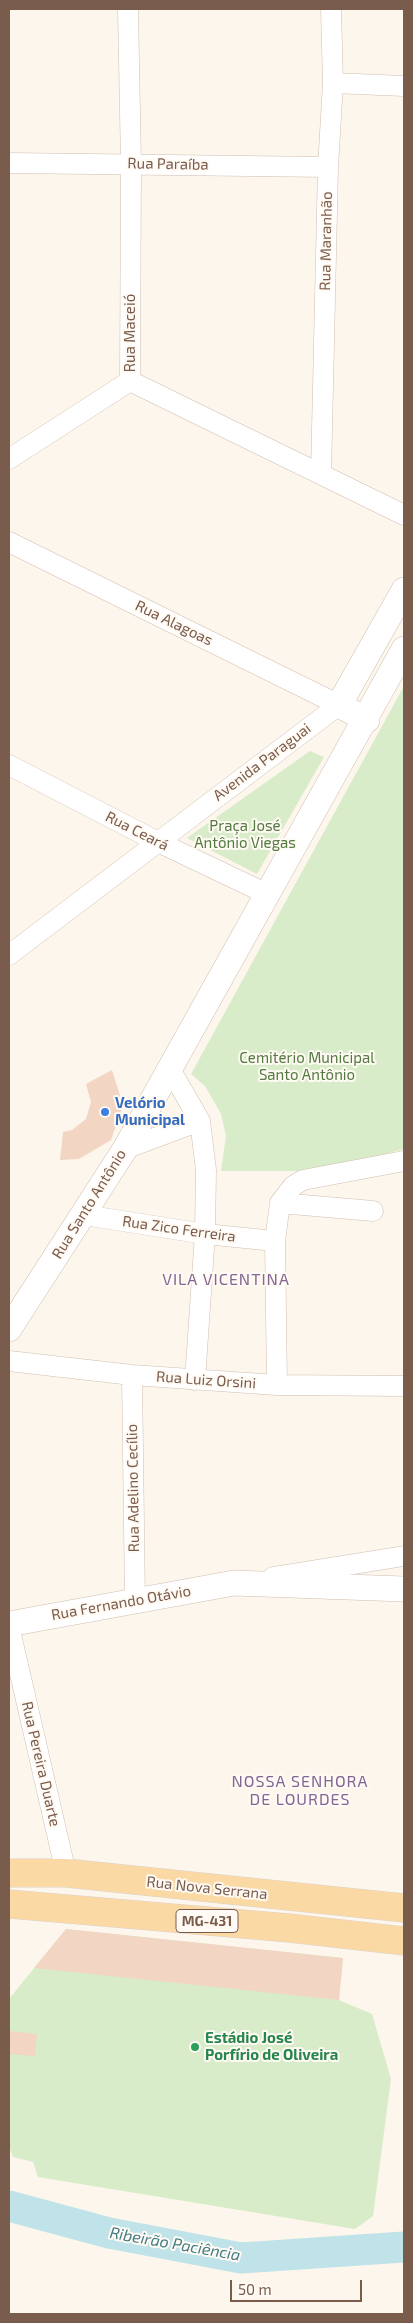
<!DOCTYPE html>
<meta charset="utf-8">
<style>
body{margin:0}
#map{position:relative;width:413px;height:2323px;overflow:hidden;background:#fdf6ec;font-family:"Exo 2",sans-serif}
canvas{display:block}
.frame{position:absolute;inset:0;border:10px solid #7a5c4d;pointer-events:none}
.scale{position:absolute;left:230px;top:2280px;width:132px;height:22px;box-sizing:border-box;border:2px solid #7a5c4d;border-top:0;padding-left:6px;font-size:15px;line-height:18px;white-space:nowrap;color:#7a5c4d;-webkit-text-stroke:4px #fffaf3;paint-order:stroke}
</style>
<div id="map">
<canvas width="413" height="2323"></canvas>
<div class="frame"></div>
<div class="scale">50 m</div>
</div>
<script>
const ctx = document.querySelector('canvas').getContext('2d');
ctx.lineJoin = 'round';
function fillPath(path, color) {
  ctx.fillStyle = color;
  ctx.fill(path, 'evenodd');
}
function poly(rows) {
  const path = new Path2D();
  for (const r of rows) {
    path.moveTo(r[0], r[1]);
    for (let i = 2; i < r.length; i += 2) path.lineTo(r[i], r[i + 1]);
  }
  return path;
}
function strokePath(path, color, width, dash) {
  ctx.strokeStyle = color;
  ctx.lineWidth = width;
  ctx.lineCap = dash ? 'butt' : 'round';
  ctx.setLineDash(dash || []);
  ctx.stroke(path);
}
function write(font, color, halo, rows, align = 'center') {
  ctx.font = font + ' "Exo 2",sans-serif';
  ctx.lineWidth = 4;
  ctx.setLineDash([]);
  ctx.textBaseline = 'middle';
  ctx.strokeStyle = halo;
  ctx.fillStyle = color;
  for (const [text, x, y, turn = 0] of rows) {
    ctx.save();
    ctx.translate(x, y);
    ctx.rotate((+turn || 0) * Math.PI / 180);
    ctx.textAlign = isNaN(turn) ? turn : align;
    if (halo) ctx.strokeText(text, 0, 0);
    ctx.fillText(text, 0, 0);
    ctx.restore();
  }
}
fillPath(poly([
 [404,686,404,1149,324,1171,221,1171,226,1136,221,1114,205,1086,191,1074],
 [310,751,324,757,257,874,187,838],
 [66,1929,343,1958,339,2000,372,2014,391,2079,373,2216,355,2229,38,2177,33,2162,13,2157,9,2146,9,1999]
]), '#d8ecc9');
strokePath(poly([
 [9,2206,109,2233,241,2258,404,2247]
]), '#bfe3e8', 31);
fillPath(poly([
 [112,1070,123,1105,111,1140,79,1159,60,1160,63,1132,72,1130,86,1119,91,1102,86,1084],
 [66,1929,343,1958,339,2000,34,1968],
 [9,2031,37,2034,35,2056,9,2054]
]), '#f3d5c3');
const minor = poly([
 [128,9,131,164,130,381,404,515],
 [333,83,404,86],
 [9,163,328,167],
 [9,459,130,381],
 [321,474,328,167,333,83,331,9],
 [9,542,339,705,9,955],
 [9,765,156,841,267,894],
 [170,1069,200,1121,206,1170,205,1234,195,1380],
 [125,1149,200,1121],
 [280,1203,373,1211],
 [84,1215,205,1234,275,1241],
 [9,1361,132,1375,277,1385,404,1386],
 [132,1375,135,1601],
 [277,1385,275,1241,280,1203,293,1186,303,1180,404,1161],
 [273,1577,404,1556],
 [9,1626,66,1873]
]);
const tertiary = poly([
 [367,720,339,705,404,590],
 [9,1329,125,1149,404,649],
 [9,1624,234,1583,404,1589]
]);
const primary = poly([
 [9,1873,66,1873,404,1908],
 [9,1904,289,1928,404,1941]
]);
strokePath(minor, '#d1beb0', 21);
strokePath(tertiary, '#d1beb0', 26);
strokePath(primary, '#dad1cd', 29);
strokePath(minor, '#fff', 20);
strokePath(tertiary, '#fff', 25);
strokePath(primary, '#fbd9a5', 28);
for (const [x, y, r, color] of [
 [105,1112,5,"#3f7fe0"],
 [195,2047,5,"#2e9e5b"]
]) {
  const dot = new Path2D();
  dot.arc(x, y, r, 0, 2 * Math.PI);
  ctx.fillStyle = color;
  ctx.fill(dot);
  strokePath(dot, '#fffaf3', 2);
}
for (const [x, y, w] of [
 [207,1921,62]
]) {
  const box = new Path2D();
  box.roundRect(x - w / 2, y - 11.5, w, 23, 4);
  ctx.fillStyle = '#fffaf3';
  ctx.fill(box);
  strokePath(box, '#7a5c4d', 1);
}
write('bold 14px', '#7a5c4d', null, [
 ["MG-431",207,1921]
]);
write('15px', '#7a5c4d', '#fffaf3', [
 ["Rua Paraíba",168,164,1],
 ["Rua Maranhão",326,241,-89],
 ["Rua Maceió",130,333,-90],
 ["Rua Alagoas",174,623,26],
 ["Avenida Paraguai",262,762,-37],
 ["Rua Ceará",137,831,27],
 ["Rua Santo Antônio",89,1204,-58],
 ["Rua Zico Ferreira",179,1229,8],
 ["Rua Luiz Orsini",206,1380,4],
 ["Rua Adelino Cecílio",133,1488,-91],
 ["Rua Fernando Otávio",121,1603,-10],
 ["Rua Pereira Duarte",41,1764,77],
 ["Rua Nova Serrana",207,1888,6]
]);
write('15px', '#537a41', '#fffaf3', [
 ["Praça José",245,826],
 ["Antônio Viegas",245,843],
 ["Cemitério Municipal",307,1058],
 ["Santo Antônio",307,1075]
]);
write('bold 15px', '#366cbe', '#fffaf3', [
 ["Velório",115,1103],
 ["Municipal",115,1120]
], 'left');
write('bold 15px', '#27864d', '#fffaf3', [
 ["Estádio José",205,2038],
 ["Porfírio de Oliveira",205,2055]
], 'left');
ctx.letterSpacing = '1px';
write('16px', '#846695', '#fffaf3', [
 ["VILA VICENTINA",226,1280],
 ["NOSSA SENHORA",300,1782],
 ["DE LOURDES",300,1800]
]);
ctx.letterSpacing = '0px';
write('italic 16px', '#437c86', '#fffaf3', [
 ["Ribeirão Paciência",175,2244,10]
]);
</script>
